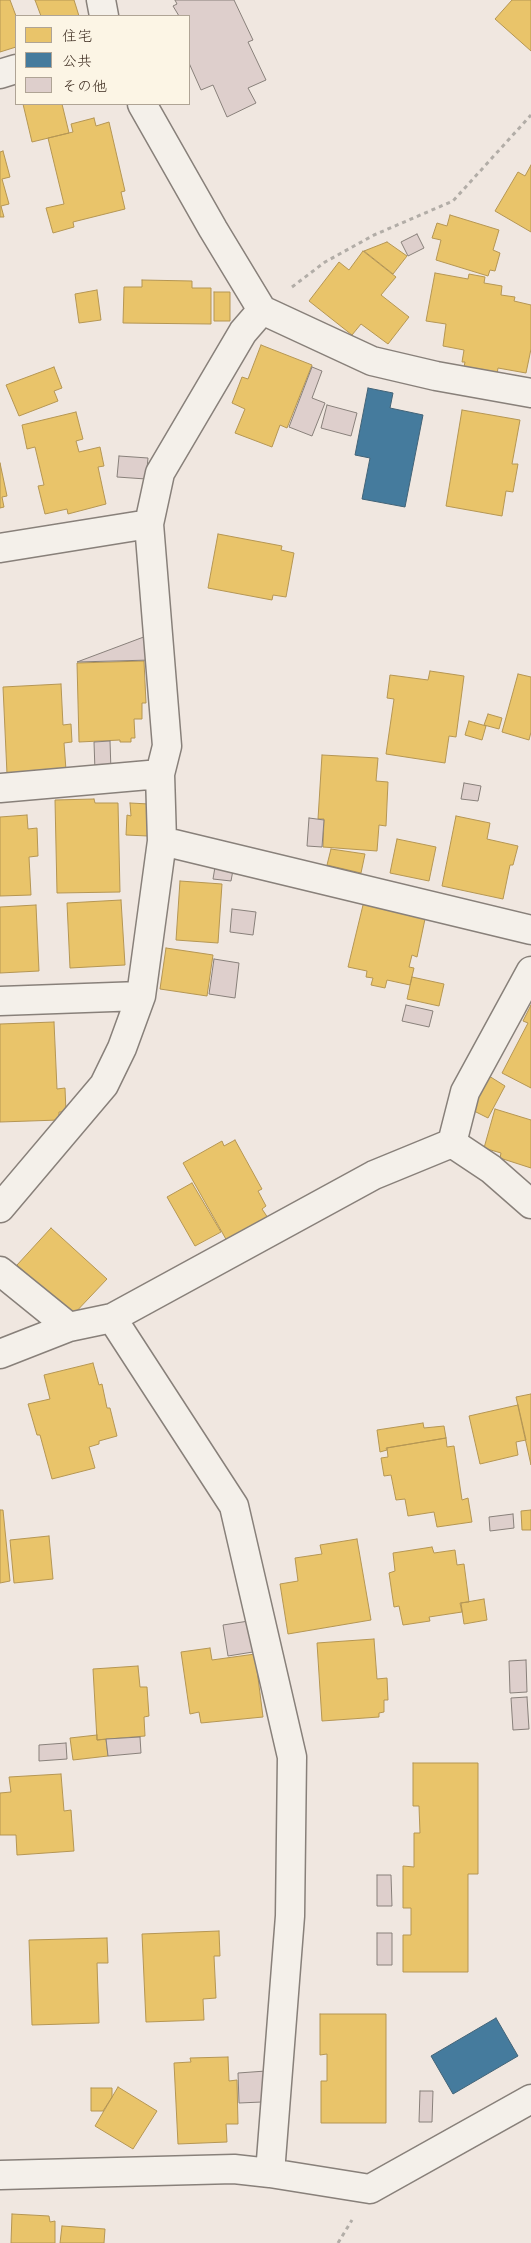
<!DOCTYPE html>
<meta charset="utf-8">
<style>
body{margin:0}
#map{position:relative;width:531px;height:2243px;overflow:hidden;background:#f0e7e0;font-family:Caveat,"Klee One",sans-serif}
canvas{display:block}
.legend{position:absolute;left:15px;top:15px;width:175px;height:90px;box-sizing:border-box;background:#fcf5e5;border:1px solid #afa495;margin:0;padding:6px 9px;list-style:none;font-size:15px;color:#3b2a1e}
.legend li{display:flex;align-items:center;gap:10px;height:25px}
.legend b{width:25px;border:1px solid #afa495}
</style>
<div id="map">
<canvas width="531" height="2243"></canvas>
<ul class="legend">
<li><b style="height:14px;background:#e9c46a"></b>住宅</li>
<li><b style="height:14px;background:#457b9d"></b>公共</li>
<li><b style="height:14px;background:#decfcc"></b>その他</li>
</ul>
</div>
<script>
const ctx = document.querySelector('canvas').getContext('2d');
ctx.lineJoin = 'round';
function fillPath(path, color) {
  ctx.fillStyle = color;
  ctx.fill(path, 'evenodd');
}
function poly(rows) {
  const path = new Path2D();
  for (const r of rows) {
    path.moveTo(r[0], r[1]);
    for (let i = 2; i < r.length; i += 2) path.lineTo(r[i], r[i + 1]);
  }
  return path;
}
function strokePath(path, color, width, dash) {
  ctx.strokeStyle = color;
  ctx.lineWidth = width;
  ctx.lineCap = dash ? 'butt' : 'round';
  ctx.setLineDash(dash || []);
  ctx.stroke(path);
}
const homes = poly([
 [0,0,10,0,16,16,16,47,0,52,0,0],
 [35,0,74,0,79,16,41,16,35,0],
 [512,0,531,0,531,51,495,19,512,0],
 [23,104,62,104,69,133,32,142,23,104],
 [94,118,96,126,109,122,125,191,121,192,125,209,73,222,74,227,53,233,46,208,64,204,48,138,73,132,71,124,94,118],
 [3,151,10,177,2,179,9,204,1,206,4,217,0,217,0,152,3,151],
 [531,165,531,232,495,211,518,172,525,176,531,165],
 [450,215,499,230,493,250,500,253,495,271,490,270,488,276,436,260,441,240,432,238,437,223,447,226,450,215],
 [387,242,407,256,393,274,364,251,387,242],
 [363,251,396,277,381,295,409,317,388,344,361,324,352,335,309,301,339,262,349,270,363,251],
 [435,273,468,279,469,274,485,277,484,283,502,286,501,295,515,297,514,301,531,305,531,349,526,373,498,368,497,374,464,367,465,362,462,362,464,350,443,346,446,324,426,321,435,273],
 [142,280,192,281,192,288,211,288,211,324,123,323,124,287,142,287,142,280],
 [97,290,101,320,79,323,75,294,97,290],
 [214,292,230,292,230,321,214,321,214,292],
 [261,345,312,365,287,428,280,425,272,447,235,433,245,409,232,403,242,377,248,379,261,345],
 [54,367,62,388,54,391,58,401,19,416,6,385,54,367],
 [462,410,520,420,512,464,518,464,513,492,506,491,502,516,446,506,462,410],
 [76,412,83,439,76,441,79,452,100,447,104,466,98,467,106,504,68,514,67,509,45,514,38,486,44,485,35,447,27,449,22,425,76,412],
 [0,463,7,496,2,497,4,507,0,508,0,463],
 [218,534,282,546,281,550,294,553,286,597,273,595,272,600,208,588,218,534],
 [144,661,146,703,142,703,142,719,134,719,135,738,131,738,131,742,120,742,120,740,79,742,77,663,144,661],
 [430,671,464,676,456,737,449,736,445,763,386,754,394,699,387,698,390,675,428,680,430,671],
 [518,674,531,677,531,732,529,740,502,732,518,674],
 [61,684,63,725,71,724,72,742,64,743,66,770,7,774,3,687,61,684],
 [488,714,502,718,499,729,484,725,488,714],
 [469,721,486,726,482,740,465,735,469,721],
 [322,755,378,758,376,781,388,782,386,826,379,825,377,851,323,847,324,819,318,819,322,755],
 [94,799,95,803,118,803,120,892,57,893,55,800,94,799],
 [130,803,149,804,148,836,126,835,127,815,131,816,130,803],
 [27,815,28,829,37,828,38,856,29,857,31,895,0,896,0,817,27,815],
 [456,816,490,823,487,839,518,846,513,865,510,865,503,899,442,886,456,816],
 [397,839,436,847,429,881,390,873,397,839],
 [331,849,365,854,361,873,327,865,331,849],
 [180,881,222,884,218,943,176,940,180,881],
 [121,900,125,965,70,968,67,903,121,900],
 [364,901,422,914,421,918,425,919,417,957,412,955,409,967,414,968,410,985,387,980,385,988,371,985,373,978,366,977,367,971,348,967,364,901],
 [36,905,39,971,0,973,0,907,36,905],
 [166,948,213,955,207,996,160,989,166,948],
 [412,977,444,984,439,1006,407,999,412,977],
 [531,1005,531,1088,502,1073,528,1023,523,1021,531,1005],
 [54,1022,57,1089,65,1088,66,1112,59,1112,59,1120,0,1122,0,1024,54,1022],
 [489,1076,505,1086,488,1118,470,1109,489,1076],
 [495,1109,531,1120,531,1168,500,1158,501,1153,484,1148,495,1109],
 [235,1140,262,1189,258,1191,266,1206,262,1209,268,1218,227,1241,183,1163,222,1141,224,1146,235,1140],
 [192,1183,221,1232,195,1246,167,1197,192,1183],
 [51,1228,107,1279,72,1316,17,1265,51,1228],
 [93,1363,99,1385,102,1384,107,1408,110,1408,117,1436,99,1441,99,1444,89,1447,95,1468,52,1479,40,1435,37,1435,28,1404,50,1399,44,1375,93,1363],
 [531,1394,531,1465,516,1397,531,1394],
 [518,1405,526,1440,516,1442,518,1455,480,1464,469,1416,518,1405],
 [423,1423,424,1428,444,1426,446,1438,386,1448,387,1450,380,1452,377,1430,423,1423],
 [446,1438,447,1447,454,1446,462,1500,468,1498,472,1522,437,1527,434,1512,408,1516,405,1499,396,1500,391,1475,384,1476,381,1458,388,1457,387,1448,446,1438],
 [0,1510,3,1510,10,1581,0,1583,0,1510],
 [531,1510,531,1530,522,1530,521,1511,531,1510],
 [49,1536,53,1579,14,1583,10,1540,49,1536],
 [357,1539,371,1620,288,1634,280,1584,298,1581,295,1558,322,1554,320,1545,357,1539],
 [432,1547,434,1553,455,1550,457,1565,464,1564,469,1602,460,1603,462,1612,429,1617,430,1621,403,1625,399,1606,394,1607,389,1573,395,1571,393,1553,432,1547],
 [484,1599,487,1620,464,1624,461,1603,484,1599],
 [374,1639,377,1679,387,1678,388,1700,384,1700,384,1712,379,1713,379,1717,322,1721,317,1643,374,1639],
 [210,1648,212,1660,255,1654,263,1717,201,1723,199,1712,190,1714,181,1652,210,1648],
 [138,1666,140,1687,147,1687,149,1716,144,1717,145,1736,97,1740,93,1669,138,1666],
 [97,1735,97,1740,106,1739,108,1756,73,1760,70,1738,97,1735],
 [413,1763,478,1763,478,1874,468,1874,468,1972,403,1972,403,1935,411,1935,411,1908,403,1908,403,1866,414,1867,414,1833,420,1833,419,1806,413,1806,413,1763],
 [61,1774,64,1811,71,1810,74,1851,17,1855,16,1835,0,1835,0,1793,11,1792,9,1777,61,1774],
 [219,1931,220,1956,214,1956,216,1998,203,1999,204,2020,146,2022,142,1934,219,1931],
 [107,1938,108,1963,97,1963,99,2023,32,2025,29,1940,107,1938],
 [320,2014,386,2014,386,2123,321,2123,321,2081,327,2081,327,2054,320,2055,320,2014],
 [228,2057,229,2081,237,2080,238,2124,226,2124,227,2142,178,2144,174,2063,191,2062,190,2058,228,2057],
 [118,2087,157,2111,133,2149,95,2126,118,2087],
 [91,2088,112,2088,112,2097,103,2111,91,2111,91,2088],
 [12,2214,49,2216,50,2222,55,2221,55,2243,11,2243,12,2214],
 [62,2226,105,2229,104,2243,60,2243,62,2226]
]);
fillPath(homes, '#e9c46a');
strokePath(homes, '#b59653', 1);
const public = poly([
 [368,388,393,393,390,408,423,415,405,507,362,499,370,458,355,455,368,388],
 [496,2018,518,2056,453,2094,431,2056,496,2018]
]);
fillPath(public, '#457b9d');
strokePath(public, '#426377', 1);
const building = poly([
 [175,0,234,0,253,40,248,42,266,80,248,88,256,103,227,117,213,85,201,90,189,63,189,16,179,16,173,6,177,4,175,0],
 [417,234,424,248,408,256,401,242,417,234],
 [312,367,322,371,312,398,325,403,312,436,289,427,312,367],
 [327,405,357,413,351,436,321,428,327,405],
 [119,456,148,458,146,479,117,477,119,456],
 [149,635,151,660,77,662,149,635],
 [110,741,111,771,95,771,94,742,110,741],
 [464,783,481,786,478,801,461,799,464,783],
 [309,818,324,820,322,847,307,846,309,818],
 [215,867,233,870,231,881,213,879,215,867],
 [232,909,256,912,253,935,230,932,232,909],
 [214,959,239,963,235,998,209,994,214,959],
 [406,1005,433,1011,429,1027,402,1021,406,1005],
 [513,1514,514,1528,490,1531,489,1517,513,1514],
 [255,1620,259,1651,228,1656,223,1625,255,1620],
 [526,1660,527,1692,510,1693,509,1661,526,1660],
 [527,1697,529,1729,513,1730,511,1698,527,1697],
 [140,1737,141,1753,108,1756,106,1739,140,1737],
 [66,1743,67,1759,39,1761,39,1745,66,1743],
 [377,1875,391,1875,392,1906,377,1906,377,1875],
 [377,1933,392,1933,392,1965,377,1965,377,1933],
 [266,2071,262,2102,239,2103,238,2073,266,2071],
 [420,2091,433,2091,432,2122,419,2122,420,2091]
]);
fillPath(building, '#decfcc');
strokePath(building, '#88807a', 1);
const street = poly([
 [101,0,104,16],
 [0,74,16,69],
 [142,104,213,229,262,310,372,361,436,376,531,393],
 [0,548,149,524,160,473,243,332,262,310],
 [0,788,160,774],
 [162,841,531,930],
 [0,1001,141,996],
 [452,1143,491,1169,531,1204],
 [0,1208,104,1085,122,1048,141,996,162,841,160,774,167,746,149,524],
 [0,1271,69,1327],
 [112,1318,234,1506,292,1757,290,1916,270,2173],
 [0,1354,69,1327,112,1318,374,1175,452,1143,465,1092,531,971],
 [0,2175,234,2169,270,2173,370,2189,531,2099]
]);
strokePath(street, '#88807a', 31);
strokePath(poly([
 [292,287,325,262,374,235,453,201,531,115],
 [338,2243,352,2220]
]), '#b2ada7', 3, [4, 4]);
strokePath(street, '#f4f0ea', 28);
</script>
